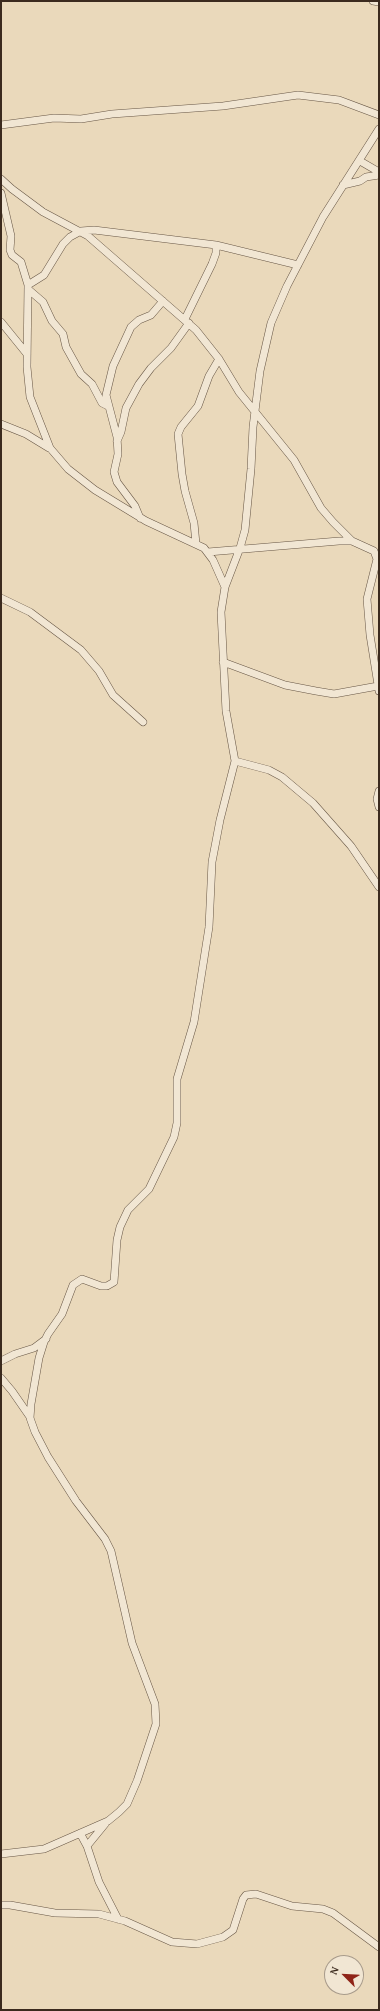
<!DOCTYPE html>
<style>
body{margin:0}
#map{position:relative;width:380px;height:2011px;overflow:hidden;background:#ead9bb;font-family:"Gentium Book Plus",serif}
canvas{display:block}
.frame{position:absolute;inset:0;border:2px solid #3b2a1e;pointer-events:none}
.north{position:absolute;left:324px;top:1955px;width:40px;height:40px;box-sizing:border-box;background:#f1e6d3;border:1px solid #a89b8b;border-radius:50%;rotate:294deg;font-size:11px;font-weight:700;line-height:16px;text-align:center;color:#3b2a1e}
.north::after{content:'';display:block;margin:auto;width:14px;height:18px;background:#8f2418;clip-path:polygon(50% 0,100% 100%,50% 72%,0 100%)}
</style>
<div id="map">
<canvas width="380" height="2011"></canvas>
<div class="frame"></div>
<div class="north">N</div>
</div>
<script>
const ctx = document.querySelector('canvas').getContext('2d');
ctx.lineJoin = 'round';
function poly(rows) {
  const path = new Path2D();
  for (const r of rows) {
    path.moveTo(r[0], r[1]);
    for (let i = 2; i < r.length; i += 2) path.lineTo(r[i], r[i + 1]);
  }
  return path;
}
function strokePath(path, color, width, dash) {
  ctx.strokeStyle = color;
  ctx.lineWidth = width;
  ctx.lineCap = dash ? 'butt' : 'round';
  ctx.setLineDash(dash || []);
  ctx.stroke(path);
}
const minor = poly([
 [373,1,379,2],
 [1,125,54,118,81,119,112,114,223,106,298,95,339,100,379,115],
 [360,161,379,172],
 [1,179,12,189,43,212,88,236,196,330,219,359,239,392,294,460,321,508,333,522,352,541],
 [343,185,360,181,366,177,379,175],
 [1,193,11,236,10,250,12,255,21,262,28,285,27,367,30,397,50,448,68,469,95,490,146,521,204,548,213,560,225,587],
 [28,285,44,275,63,244,70,237,81,231,94,230,216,245,298,265],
 [29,290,43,302,52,321,63,334,66,347,81,374,92,384,102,403,108,406],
 [185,319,212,264,216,253,216,245],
 [1,322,27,354],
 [1,424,26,434,49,448],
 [117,441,121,432,126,408,139,384,151,368,171,348,189,323],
 [140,518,135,506,117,482,114,472,118,454,117,437,106,395,113,366,131,327,139,320,151,315,163,301],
 [196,544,194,523,185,491,182,474,178,434,181,427,198,406,209,376,219,359],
 [208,552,339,541,352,541,374,551,377,559,367,599,370,635,379,691],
 [1,598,30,612,81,650,99,671,113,695,143,722],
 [223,662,285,685,316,691,334,694,378,686],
 [235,761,269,770,282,777,313,803,351,846,379,887],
 [379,791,377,799,379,807],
 [1,1361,15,1354,34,1348,46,1339],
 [1,1378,12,1391,30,1417],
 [80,1833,87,1846,99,1882,118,1919],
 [87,1846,105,1824],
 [1,1854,44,1849,108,1821,119,1812,127,1804,137,1781,156,1724,155,1704,132,1643,111,1551,105,1539,76,1501,48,1457,35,1432,30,1418,31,1404,39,1358,44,1342,48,1334,62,1314,73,1285,82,1279,101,1286,107,1286,114,1282,117,1240,120,1227,128,1210,149,1189,174,1137,177,1123,177,1079,194,1022,209,927,212,862,220,820,235,761,226,711,221,612,225,587,240,548,245,530,251,469,253,427,260,371,271,323,287,286,323,217,379,129],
 [1,1905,10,1905,55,1913,99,1914,125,1921,172,1942,197,1944,223,1937,233,1930,243,1899,246,1895,256,1894,292,1906,323,1909,333,1913,379,1947]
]);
strokePath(minor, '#675645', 8);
strokePath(minor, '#f1e6d3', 7);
</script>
